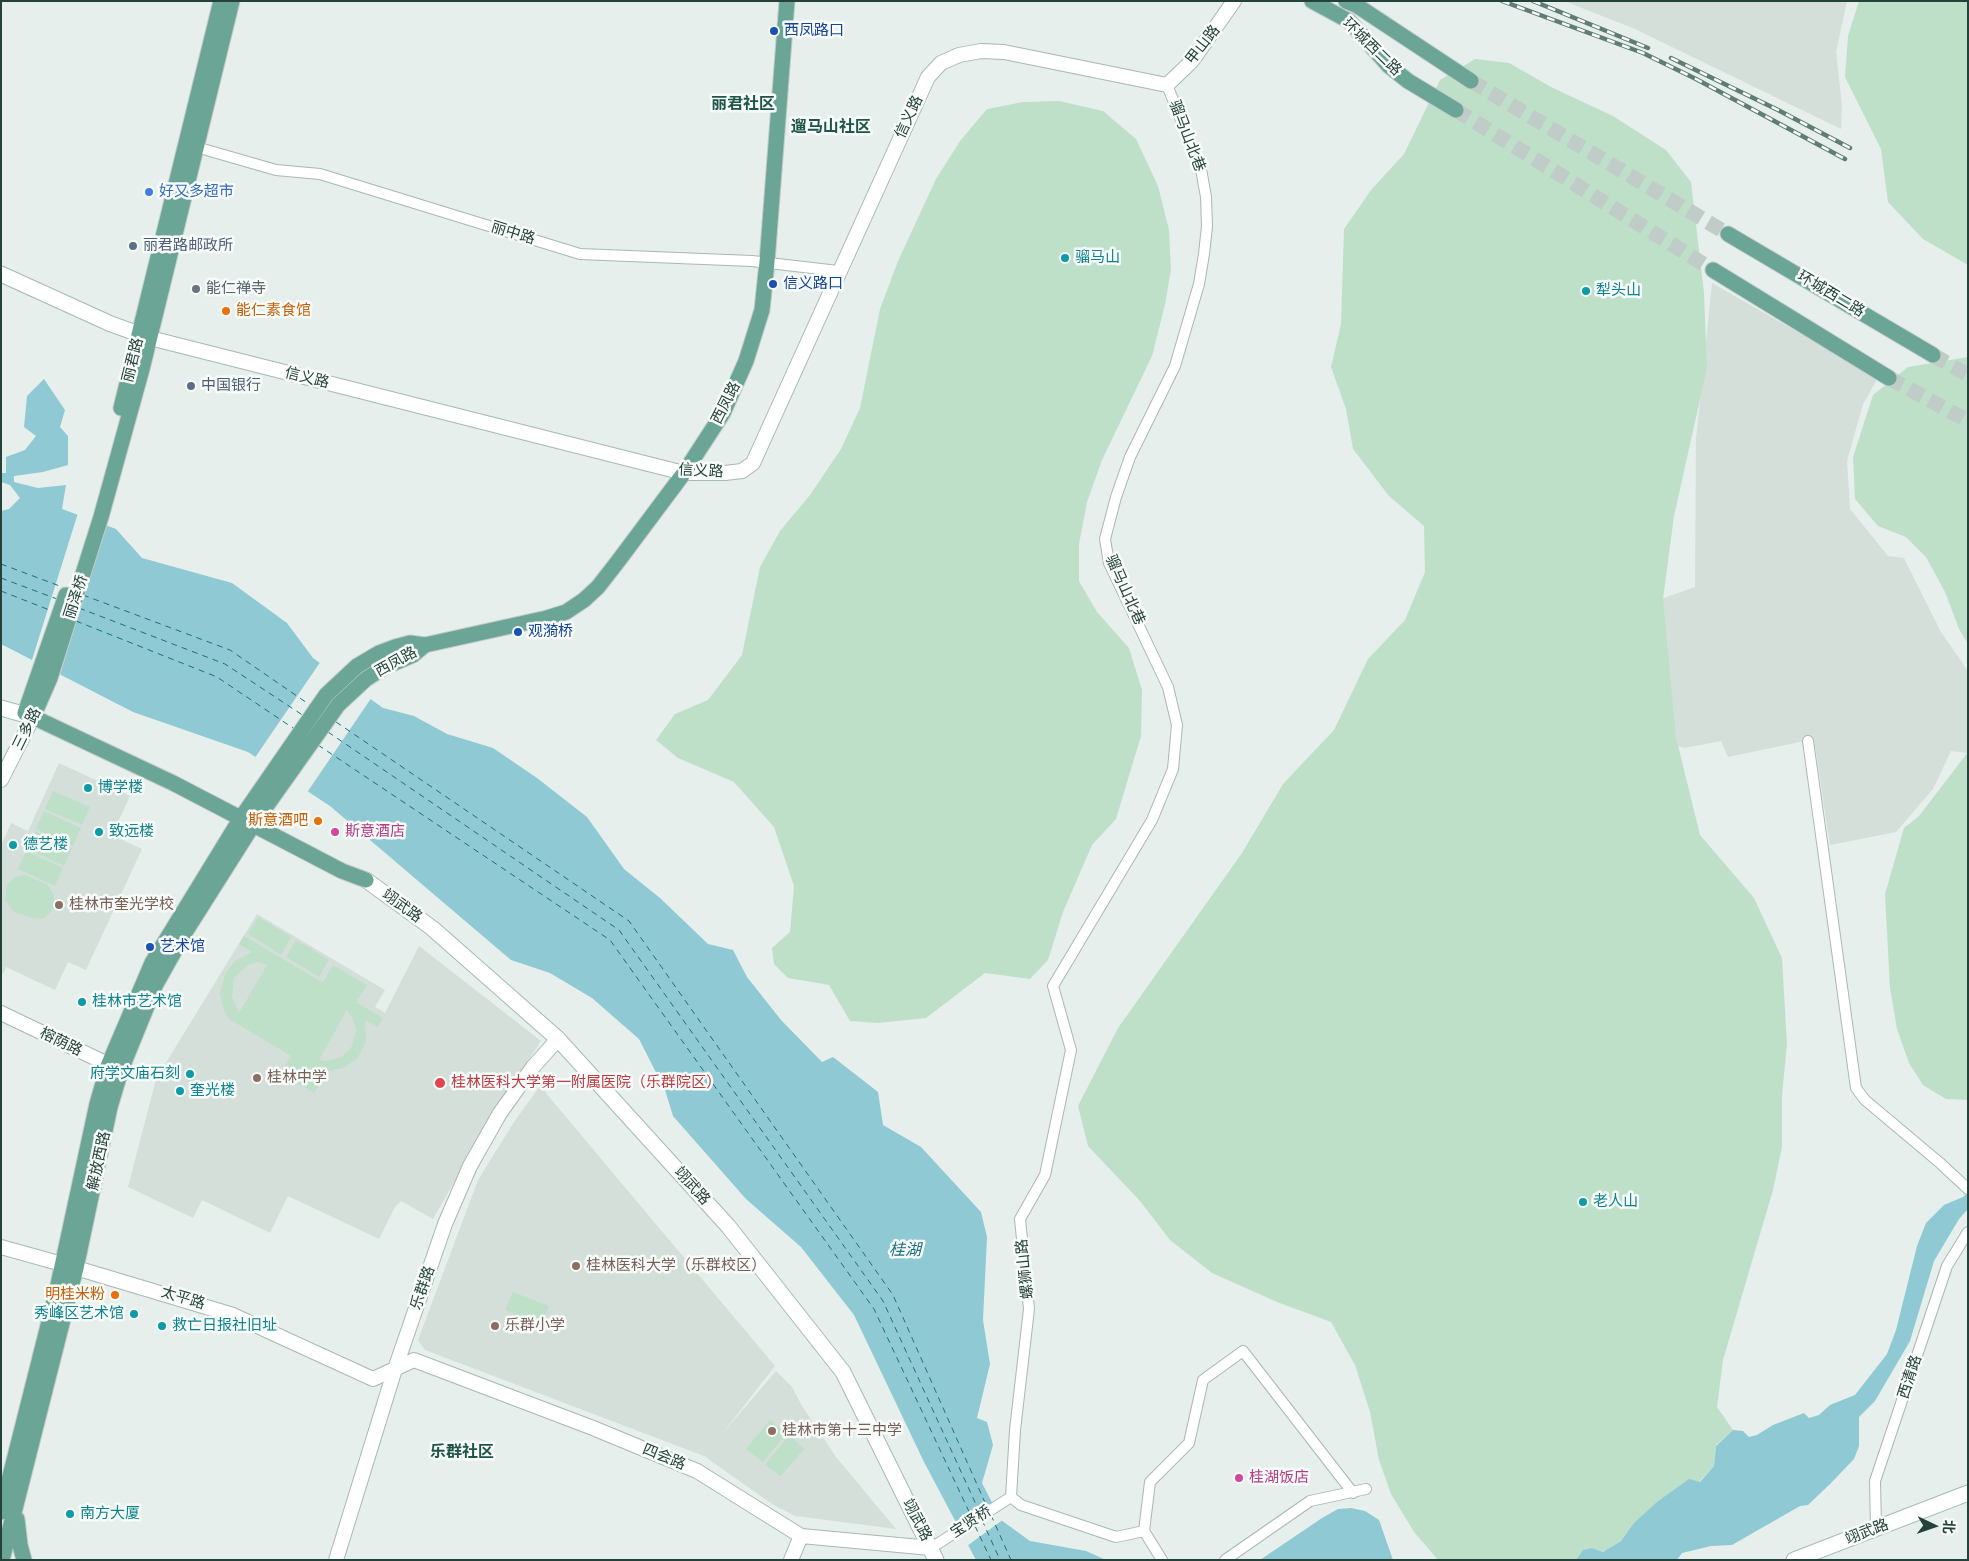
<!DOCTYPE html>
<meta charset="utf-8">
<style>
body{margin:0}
#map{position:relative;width:1969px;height:1561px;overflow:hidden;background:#e6efeb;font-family:Cabin,"Noto Sans SC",sans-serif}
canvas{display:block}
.frame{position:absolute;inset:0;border:2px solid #24423a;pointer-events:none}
.north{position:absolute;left:1909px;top:1501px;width:50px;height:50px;-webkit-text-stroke:4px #f7fbf9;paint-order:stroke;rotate:93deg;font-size:14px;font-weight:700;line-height:20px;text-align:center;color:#24423a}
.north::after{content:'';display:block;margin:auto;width:18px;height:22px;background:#24423a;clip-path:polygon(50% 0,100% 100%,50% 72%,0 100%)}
</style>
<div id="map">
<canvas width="1969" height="1561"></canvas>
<div class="frame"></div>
<div class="north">北</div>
</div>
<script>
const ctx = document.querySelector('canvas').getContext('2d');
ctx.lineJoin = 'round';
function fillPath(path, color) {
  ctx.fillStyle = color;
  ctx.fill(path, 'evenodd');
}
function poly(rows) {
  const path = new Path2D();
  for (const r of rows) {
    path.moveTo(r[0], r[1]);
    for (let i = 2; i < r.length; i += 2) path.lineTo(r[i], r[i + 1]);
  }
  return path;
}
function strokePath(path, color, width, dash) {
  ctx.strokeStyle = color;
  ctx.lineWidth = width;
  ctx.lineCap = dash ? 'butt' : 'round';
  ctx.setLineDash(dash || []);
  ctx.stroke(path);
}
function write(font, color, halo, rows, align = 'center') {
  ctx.font = font + ' Cabin,"Noto Sans SC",sans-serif';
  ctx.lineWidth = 5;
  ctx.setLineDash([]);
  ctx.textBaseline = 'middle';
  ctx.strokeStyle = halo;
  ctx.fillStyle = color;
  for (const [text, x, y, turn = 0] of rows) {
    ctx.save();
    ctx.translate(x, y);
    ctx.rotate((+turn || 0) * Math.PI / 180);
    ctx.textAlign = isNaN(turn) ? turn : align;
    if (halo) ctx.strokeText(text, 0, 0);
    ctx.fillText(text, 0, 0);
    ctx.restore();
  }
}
fillPath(poly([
 [1564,1,1847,1,1836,52,1842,105,1841,129,1635,29],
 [1712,283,1878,378,1863,404,1847,461,1850,509,1888,556,1904,558,1941,632,1968,671,1968,753,1951,751,1933,789,1896,832,1830,845,1814,739,1728,757,1721,741,1684,748,1665,741,1647,604,1695,587,1696,439],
 [59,763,130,796,112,835,142,849,86,970,68,962,55,990,6,967,1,977,1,846,11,823,28,831],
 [257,914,385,990,375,1007,385,1013,419,946,541,1041,486,1126,433,1219,401,1201,395,1207,379,1239,288,1196,270,1233,202,1200,193,1218,128,1187,156,1079],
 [540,1086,775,1366,722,1434,776,1371,792,1387,802,1406,836,1457,896,1529,795,1516,772,1504,704,1456,425,1350,418,1340,478,1180,514,1122]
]), '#d4dfda');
fillPath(poly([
 [1859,1,1968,1,1968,265,1923,239,1888,202,1881,149,1845,77,1848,36],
 [1475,59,1509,63,1553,88,1613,116,1666,150,1691,182,1704,293,1707,368,1674,516,1663,599,1676,737,1700,835,1754,898,1782,958,1787,1044,1782,1095,1782,1147,1773,1190,1723,1360,1717,1407,1733,1430,1716,1445,1714,1466,1699,1482,1633,1524,1621,1541,1603,1552,1592,1548,1584,1550,1576,1560,1438,1560,1414,1532,1391,1494,1379,1460,1370,1412,1355,1365,1331,1322,1277,1302,1212,1273,1170,1240,1140,1201,1088,1146,1078,1106,1118,1028,1242,853,1283,784,1334,730,1368,659,1405,620,1425,572,1424,526,1389,496,1353,449,1346,409,1331,367,1341,324,1344,229,1371,190,1404,154,1440,80],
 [1059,101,1103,111,1136,139,1158,186,1169,230,1171,269,1165,305,1152,356,1102,460,1087,502,1079,544,1079,581,1097,612,1129,648,1142,690,1141,736,1116,819,1092,845,1063,912,1048,960,1030,979,985,973,926,1018,878,1023,850,1021,829,985,788,978,774,964,772,948,790,932,794,886,774,827,734,782,678,758,656,740,675,714,708,700,742,655,760,567,780,531,810,495,841,449,860,408,880,309,898,261,936,179,960,141,987,109,1023,102],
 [1968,357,1968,644,1959,629,1945,592,1926,557,1906,537,1878,526,1855,499,1853,457,1873,395,1908,367],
 [1968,752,1968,1100,1946,1099,1923,1085,1909,1063,1897,1029,1890,988,1885,894,1904,828,1919,816],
 [53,791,90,807,82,825,45,809],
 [44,811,81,828,73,846,36,829],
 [35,831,72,848,64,866,27,849],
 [26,851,63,868,55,886,18,869],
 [26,875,48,885,54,895,54,908,43,919,32,918,13,911,5,899,7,885,15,877],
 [258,917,291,937,281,955,248,934],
 [244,936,346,996,323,982,333,965,367,985,356,1002,383,1018,378,1027,365,1020,366,1042,357,1059,343,1068,324,1072,317,1071,324,1076,314,1093,281,1073,291,1056,229,1019,224,1010,220,994,225,974,235,961,252,952,239,944],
 [258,962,267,965,239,1013,232,997,234,978,248,965],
 [347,1010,353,1020,356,1029,352,1046,342,1057,325,1061,319,1060],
 [296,940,329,960,319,977,286,957],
 [513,1292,549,1306,541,1325,505,1310],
 [770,1420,786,1434,763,1462,746,1449],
 [789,1435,804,1449,781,1476,765,1465]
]), '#bfe0c8');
fillPath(poly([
 [44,379,65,410,60,427,68,436,68,465,43,472,14,476,14,482,38,488,66,485,62,509,116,529,142,558,232,583,287,623,313,658,383,708,414,716,447,734,493,748,537,778,587,817,624,869,660,898,708,944,733,950,747,977,781,1020,822,1062,833,1057,878,1092,883,1125,921,1147,981,1212,987,1237,983,1320,990,1364,977,1418,987,1422,993,1445,982,1483,1001,1520,1030,1541,1086,1551,1106,1560,976,1560,924,1462,854,1315,801,1247,746,1199,673,1116,665,1090,639,1039,592,998,550,973,511,960,330,806,248,752,133,712,1,644,1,511,9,509,20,498,10,485,1,482,1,473,6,473,6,457,25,450,36,436,24,427,27,396],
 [1968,1192,1968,1209,1959,1219,1934,1261,1910,1341,1875,1401,1859,1417,1859,1446,1854,1459,1830,1484,1808,1505,1800,1506,1732,1545,1711,1546,1682,1553,1677,1560,1576,1560,1583,1550,1592,1548,1603,1552,1621,1541,1633,1524,1657,1502,1689,1479,1700,1482,1714,1466,1716,1446,1733,1430,1743,1431,1749,1437,1757,1435,1773,1425,1804,1413,1809,1418,1819,1415,1830,1405,1855,1395,1887,1354,1896,1330,1917,1246,1926,1223,1944,1205,1963,1197],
 [1351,1508,1365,1511,1379,1520,1393,1560,1260,1560,1322,1518,1338,1509]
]), '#8ec9d4');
fillPath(poly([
 [78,513,107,523,59,678,31,663],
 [321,661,372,697,306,794,254,759],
 [996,1504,1004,1519,967,1546,957,1528]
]), '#e6efeb');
strokePath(poly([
 [1,564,65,588],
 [1,578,57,599],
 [1,591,52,611],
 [83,595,230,650,310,705],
 [79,608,225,664,304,716],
 [76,621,217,677,293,728],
 [336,722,629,921,893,1295,987,1507],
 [328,732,619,930,883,1301,979,1511],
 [318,745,610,940,874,1309,972,1518],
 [991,1515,1011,1560],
 [982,1520,1000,1560],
 [975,1526,991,1560]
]), '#1c6f80', 1, [6, 5]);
strokePath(poly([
 [1471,81,1728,234],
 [1456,110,1713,270],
 [1933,355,1968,375],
 [1889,378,1968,421]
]), '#bfccc8', 15, [15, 8]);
const minor = poly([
 [196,147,276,170,320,174,580,254,752,261,838,271],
 [1808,741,1856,1088,1865,1100,1940,1163,1968,1189],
 [1011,1497,1015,1430,1029,1309,1020,1219,1045,1175,1071,1050,1053,986,1152,820,1173,769,1177,725,1168,687,1109,563,1105,539,1116,497,1130,457,1175,366,1199,284,1204,254,1207,226,1206,197,1201,169,1167,85],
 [1011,1497,1021,1505,1116,1537,1144,1531,1150,1482,1189,1443,1203,1380,1243,1351,1353,1493],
 [1876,1528,1875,1481,1947,1266,1968,1232],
 [1144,1531,1162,1560],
 [931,1548,1011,1497],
 [1225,1560,1310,1501,1366,1489]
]);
const tertiary = poly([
 [150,338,684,473,725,473,742,471,753,463,928,77,941,63,959,55,981,51,1004,52,1167,85,1192,61,1234,1],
 [1,780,33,717],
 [1,1013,118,1069],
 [1,1247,62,1264],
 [76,1268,233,1315,373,1379,414,1360,593,1428,697,1471,801,1536,931,1548],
 [336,1560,395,1369,445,1224,470,1166,500,1113,533,1067,558,1039],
 [791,1560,801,1536]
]);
const secondary = poly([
 [1,274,111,324,150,338],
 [1,708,33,717],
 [366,880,432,928,558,1039,728,1226,843,1372,936,1560],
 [1794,1560,1968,1493]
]);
const primary = poly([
 [232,1,142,369,101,517,50,678,33,717,173,783,342,871,366,880],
 [1312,1,1349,21,1389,66,1408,81,1456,110],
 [1346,1,1356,5,1471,81],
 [1728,234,1933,355],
 [1713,270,1889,378],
 [121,408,221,1],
 [25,713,66,595],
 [1,1512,56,1294,97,1104,108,1066,152,963,241,818,326,695,357,666,379,653,395,647,410,643,425,645,547,618,566,612,584,600,598,587,619,560,684,473,723,413,746,361,762,310,767,262,787,1],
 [17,1519,20,1545,24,1560],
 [2,1560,76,1268,110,1107,121,1070,156,984,184,934,253,825,338,705,366,679,385,667,413,655,425,645]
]);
strokePath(minor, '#a8b8b2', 12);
strokePath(tertiary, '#a8b8b2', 16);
strokePath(secondary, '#a4bbb3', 17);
strokePath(primary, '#c2cac8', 17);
strokePath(minor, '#fff', 10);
strokePath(tertiary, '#fff', 14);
strokePath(secondary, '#fff', 15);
strokePath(primary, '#6aa596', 15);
const rail = poly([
 [1502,1,1643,53,1696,79,1845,159],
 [1533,1,1648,48],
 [1671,58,1778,110,1850,148]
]);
strokePath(rail, '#5f7d75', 4.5);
strokePath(rail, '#f7fbf9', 2.5, [8]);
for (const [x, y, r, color] of [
 [774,31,5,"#1a4fb4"],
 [149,192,5,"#3f7fe0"],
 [133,246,5,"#5c6f8a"],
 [1065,258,5,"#0f9aa8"],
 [773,284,5,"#1a4fb4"],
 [196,289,5,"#6b7280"],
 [1586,291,5,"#0f9aa8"],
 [226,311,5,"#e8710a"],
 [191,386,5,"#5c6f8a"],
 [518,632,5,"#1a4fb4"],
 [88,788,5,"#0f9aa8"],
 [318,821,5,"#e8710a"],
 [99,832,5,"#0f9aa8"],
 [335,832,5,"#d1479c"],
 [13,845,5,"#0f9aa8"],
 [59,905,5,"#8d6e63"],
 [150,947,5,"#1a4fb4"],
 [82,1002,5,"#0f9aa8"],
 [190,1074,5,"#0f9aa8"],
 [257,1078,5,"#8d6e63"],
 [440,1083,6,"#e0444e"],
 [180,1091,5,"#0f9aa8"],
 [1583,1202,5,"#0f9aa8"],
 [576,1266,5,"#8d6e63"],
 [115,1295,5,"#e8710a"],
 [134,1314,5,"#0f9aa8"],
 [162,1326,5,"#0f9aa8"],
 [495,1326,5,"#8d6e63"],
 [772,1431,5,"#8d6e63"],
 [1239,1478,5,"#d1479c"],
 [70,1514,5,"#0f9aa8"]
]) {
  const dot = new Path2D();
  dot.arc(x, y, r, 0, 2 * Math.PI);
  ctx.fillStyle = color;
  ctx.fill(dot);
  strokePath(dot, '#f7fbf9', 2);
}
write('15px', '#164399', '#f7fbf9', [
 ["西凤路口",784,31],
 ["信义路口",783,284],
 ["观漪桥",528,632],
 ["艺术馆",160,947]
], 'left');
write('15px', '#24423a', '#f7fbf9', [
 ["甲山路",1203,45,-52],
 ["环城西二路",1372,47,44],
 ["信义路",909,117,-65],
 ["骝马山北巷",1187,136,69],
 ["丽中路",513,233,17],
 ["环城西二路",1831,294,31],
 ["丽君路",133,360,-76],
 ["信义路",307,378,14],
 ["西凤路",726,403,-63],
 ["信义路",701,471,3],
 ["骝马山北巷",1125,590,66],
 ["丽泽桥",76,597,-72],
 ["西凤路",396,662,-29],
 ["三多路",27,729,-64],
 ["翊武路",402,906,36],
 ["榕荫路",61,1042,26],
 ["解放西路",99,1161,-78],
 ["翊武路",692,1186,48],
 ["螺狮山路",1025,1269,-96],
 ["乐群路",423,1288,-71],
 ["太平路",183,1298,17],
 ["西清路",1910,1377,-72],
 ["四会路",664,1457,22],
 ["翊武路",917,1520,63],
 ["宝贤桥",971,1522,-33],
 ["翊武路",1867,1532,-21]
]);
write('15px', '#366cbe', '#f7fbf9', [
 ["好又多超市",159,192]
], 'left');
write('15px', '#4e5e75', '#f7fbf9', [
 ["丽君路邮政所",143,246],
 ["中国银行",201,386]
], 'left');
write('15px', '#0d838f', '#f7fbf9', [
 ["骝马山",1075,258],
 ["犁头山",1596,291],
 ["博学楼",98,788],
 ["致远楼",109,832],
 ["德艺楼",23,845],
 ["桂林市艺术馆",92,1002],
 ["府学文庙石刻",180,1074,"right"],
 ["奎光楼",190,1091],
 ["老人山",1593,1202],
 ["秀峰区艺术馆",124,1314,"right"],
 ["救亡日报社旧址",172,1326],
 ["南方大厦",80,1514]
], 'left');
write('15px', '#5b616d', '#f7fbf9', [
 ["能仁禅寺",206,289]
], 'left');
write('15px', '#c56008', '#f7fbf9', [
 ["能仁素食馆",236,311,"left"],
 ["斯意酒吧",308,821],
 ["明桂米粉",105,1295]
], 'right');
write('15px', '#b23c85', '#f7fbf9', [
 ["斯意酒店",345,832],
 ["桂湖饭店",1249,1478]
], 'left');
write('15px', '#785e54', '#f7fbf9', [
 ["桂林市奎光学校",69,905],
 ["桂林中学",267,1078],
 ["桂林医科大学（乐群校区）",586,1266],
 ["乐群小学",505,1326],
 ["桂林市第十三中学",782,1431]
], 'left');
write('15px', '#be3a42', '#f7fbf9', [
 ["桂林医科大学第一附属医院（乐群院区）",451,1083]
], 'left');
write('bold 16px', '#1f5548', '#f7fbf9', [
 ["丽君社区",743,104],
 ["遛马山社区",831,127],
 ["乐群社区",462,1452]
]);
write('italic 16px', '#1c6f80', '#f7fbf9', [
 ["桂湖",905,1250]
]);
</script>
